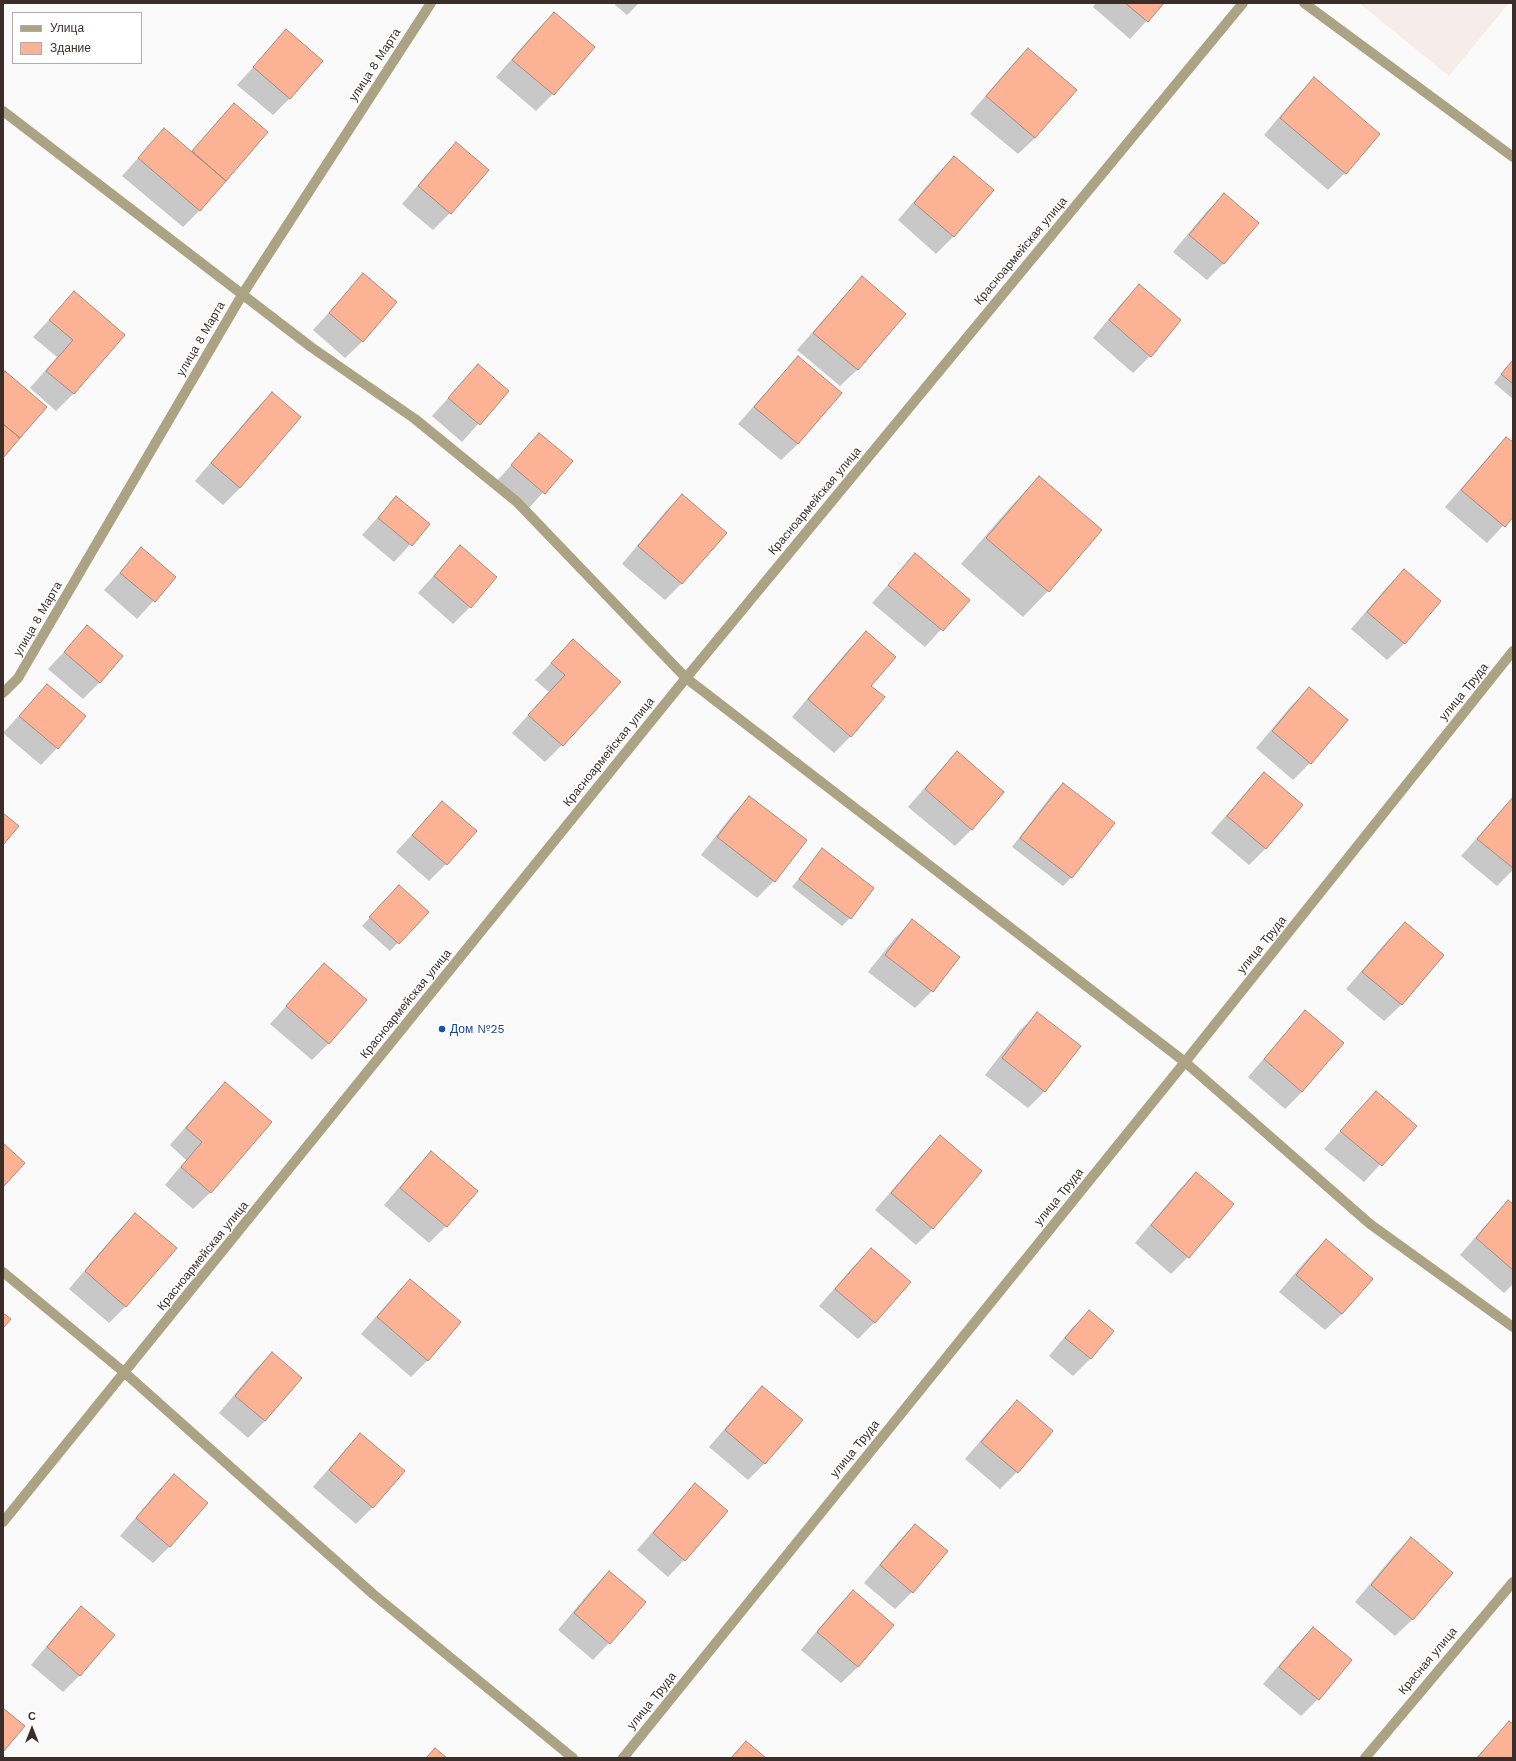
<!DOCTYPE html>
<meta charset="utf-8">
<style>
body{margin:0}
#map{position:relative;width:1516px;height:1761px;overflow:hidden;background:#fafafa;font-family:"Work Sans",sans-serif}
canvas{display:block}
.frame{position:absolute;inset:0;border:4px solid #3b2d28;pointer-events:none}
.legend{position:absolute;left:12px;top:12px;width:130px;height:52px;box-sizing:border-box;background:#fff;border:1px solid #b1aba9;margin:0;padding:5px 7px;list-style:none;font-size:12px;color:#3b2d28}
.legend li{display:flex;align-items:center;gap:8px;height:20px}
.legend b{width:20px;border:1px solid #b1aba9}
.north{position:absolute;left:12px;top:1709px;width:40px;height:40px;-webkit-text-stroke:3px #fff;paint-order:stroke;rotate:0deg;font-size:11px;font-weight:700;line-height:16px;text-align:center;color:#3b2d28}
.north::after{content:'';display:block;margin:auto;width:14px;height:18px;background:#3b2d28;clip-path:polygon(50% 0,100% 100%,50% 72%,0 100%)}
</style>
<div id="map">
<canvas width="1516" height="1761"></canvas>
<div class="frame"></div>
<ul class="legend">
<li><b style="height:5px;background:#aca385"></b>Улица</li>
<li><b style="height:11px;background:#fcb395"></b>Здание</li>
</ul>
<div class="north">С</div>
</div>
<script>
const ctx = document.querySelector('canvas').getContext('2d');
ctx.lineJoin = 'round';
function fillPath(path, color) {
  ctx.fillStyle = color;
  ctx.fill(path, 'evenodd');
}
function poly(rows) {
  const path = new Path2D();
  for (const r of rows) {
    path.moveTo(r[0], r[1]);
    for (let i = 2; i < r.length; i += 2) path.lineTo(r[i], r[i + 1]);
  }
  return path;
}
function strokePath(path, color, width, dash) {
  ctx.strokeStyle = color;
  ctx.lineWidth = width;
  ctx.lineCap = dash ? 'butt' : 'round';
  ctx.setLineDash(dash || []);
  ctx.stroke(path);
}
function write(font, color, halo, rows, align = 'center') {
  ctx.font = font + ' "Work Sans",sans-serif';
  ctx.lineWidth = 3;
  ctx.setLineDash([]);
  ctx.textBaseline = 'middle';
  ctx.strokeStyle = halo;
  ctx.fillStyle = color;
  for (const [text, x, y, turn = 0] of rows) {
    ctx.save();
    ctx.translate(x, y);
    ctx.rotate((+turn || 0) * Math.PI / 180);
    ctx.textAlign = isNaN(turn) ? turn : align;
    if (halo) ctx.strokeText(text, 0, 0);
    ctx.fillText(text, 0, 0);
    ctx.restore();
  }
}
fillPath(poly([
 [1359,3,1509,3,1449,76]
]), '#f6ede9');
fillPath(poly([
 [613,3,639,3,627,15],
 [1096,3,1163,3,1130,39,1093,7],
 [554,13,553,94,536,111,496,77,537,30],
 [286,31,290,98,273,115,237,85],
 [1028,49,1035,138,1018,154,970,114,1011,66],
 [1314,79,1345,173,1328,190,1264,135,1297,96],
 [234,104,267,132,200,210,183,227,122,176,164,129,191,152],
 [456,143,487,170,450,213,433,230,402,204,439,160],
 [954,157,993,190,953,237,936,254,898,220,937,174],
 [1224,195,1258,223,1223,264,1207,280,1173,252,1207,211],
 [363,275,396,302,362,342,345,358,313,330],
 [862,278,905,314,857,370,840,386,797,350,845,295],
 [1139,286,1150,356,1133,373,1093,338,1122,303],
 [74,293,124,335,73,394,56,411,30,388,57,357,33,337],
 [798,357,798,444,781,460,738,424,782,374],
 [1513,360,1513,399,1494,383],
 [478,365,508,391,462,442,432,416],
 [272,393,240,488,223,505,195,481,255,410],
 [539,434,571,462,527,510,495,483],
 [1506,438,1513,444,1513,515,1487,543,1445,507,1490,455],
 [1039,478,1101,530,1048,591,1023,617,961,564,1014,503],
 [682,495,682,583,665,600,622,564,665,512],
 [396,497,428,525,394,562,362,535],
 [460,546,470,607,453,624,418,593],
 [141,549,175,577,137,619,104,590],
 [915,554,968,600,925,647,872,603],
 [1404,570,1440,601,1404,644,1387,660,1351,629,1387,587],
 [87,627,100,682,83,699,48,669],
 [866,632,870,686,851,736,834,753,792,717,849,649],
 [573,640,562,745,545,762,512,733,549,692,535,680],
 [47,685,57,748,41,765,3,733],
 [1309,689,1347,721,1310,763,1293,780,1256,748,1292,705],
 [957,753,972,829,955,846,908,807,940,770],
 [1264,773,1266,848,1249,865,1211,833,1248,790],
 [1063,784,1072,877,1063,886,1012,847,1054,792],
 [750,797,774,881,757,898,701,855,733,814],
 [1513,797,1513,870,1497,886,1461,856],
 [442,802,446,864,429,881,396,852],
 [822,850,850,918,842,926,792,887],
 [391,894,427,912,390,951,362,926],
 [912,921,959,957,932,991,915,1008,868,972,895,938],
 [1405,924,1443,956,1401,1005,1384,1021,1346,989,1388,940],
 [324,964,329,1043,312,1060,270,1024],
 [1305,1012,1302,1092,1285,1109,1248,1077,1289,1029],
 [1037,1014,1045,1091,1028,1108,985,1075,1020,1030],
 [225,1083,271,1122,210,1193,193,1209,165,1185,186,1160,170,1145,209,1100],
 [1376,1092,1415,1126,1364,1182,1324,1149],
 [940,1137,933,1228,916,1245,875,1210,923,1154],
 [431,1153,476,1191,446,1226,429,1243,384,1205,414,1170],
 [1196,1173,1233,1204,1188,1257,1171,1274,1135,1243,1179,1190],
 [1508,1202,1513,1205,1513,1284,1504,1293,1460,1255,1492,1218],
 [135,1214,126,1306,109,1323,69,1289,118,1231],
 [1326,1240,1342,1314,1325,1330,1279,1292,1309,1257],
 [871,1249,875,1322,858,1339,819,1306,854,1266],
 [410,1280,428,1360,411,1377,361,1334,393,1297],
 [1089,1312,1113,1331,1090,1359,1073,1376,1049,1356,1072,1328],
 [272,1353,301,1378,265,1421,248,1438,219,1413,255,1370],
 [762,1388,801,1420,764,1464,748,1480,709,1447,745,1405],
 [1017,1402,1017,1472,1000,1489,965,1459,1000,1418],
 [360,1434,373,1507,356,1524,313,1487,344,1451],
 [174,1475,170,1546,153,1563,120,1536,157,1492],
 [695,1485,684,1560,668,1577,637,1550,679,1501],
 [915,1525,912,1592,895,1609,864,1583,898,1542],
 [1411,1538,1452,1573,1412,1620,1395,1636,1355,1602,1394,1555],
 [609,1572,609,1643,593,1660,558,1630,592,1589],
 [853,1591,858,1667,841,1683,801,1650,836,1608],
 [81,1608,80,1675,63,1692,31,1665,64,1625],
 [1313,1628,1351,1660,1318,1699,1301,1716,1263,1684,1296,1645],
 [1509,1722,1513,1726,1513,1758,1476,1758]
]), '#0003');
const building = poly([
 [1125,3,1164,3,1148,22,1125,3],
 [554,12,595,47,554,95,512,60,554,12],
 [286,29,323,61,290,99,253,67,286,29],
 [1028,48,1077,90,1035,138,986,96,1028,48],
 [1314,77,1380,134,1346,174,1280,118,1314,77],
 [234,103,268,132,226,181,192,151,234,103],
 [164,128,226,181,200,211,138,158,164,128],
 [456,142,489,170,451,214,418,186,456,142],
 [954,156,994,190,954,237,914,203,954,156],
 [1224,193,1259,223,1224,264,1189,235,1224,193],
 [363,273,397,302,363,342,329,313,363,273],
 [862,276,906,314,858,370,813,333,862,276],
 [1139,284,1181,320,1151,357,1109,320,1139,284],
 [74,291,125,335,74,394,46,371,73,340,49,320,74,291],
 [798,356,842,393,798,444,754,407,798,356],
 [1513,360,1513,384,1501,374,1513,360],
 [478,364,509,391,480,425,448,398,478,364],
 [5,371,47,407,20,438,3,424,3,374,5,371],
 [272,392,301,417,240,488,211,463,272,392],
 [3,424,20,438,3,458,3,424],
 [539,433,573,461,545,494,511,465,539,433],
 [1506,437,1513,442,1513,517,1505,527,1461,490,1506,437],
 [1039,476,1102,530,1049,592,986,538,1039,476],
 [682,494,727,533,682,584,638,546,682,494],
 [396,496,430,524,412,546,378,518,396,496],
 [460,545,497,577,471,608,434,576,460,545],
 [141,547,176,577,155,602,120,573,141,547],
 [915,553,970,600,943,631,888,585,915,553],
 [1404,569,1441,601,1405,644,1367,612,1404,569],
 [87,625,123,656,100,683,64,652,87,625],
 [866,631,896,657,871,686,885,697,851,737,808,699,866,631],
 [573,639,621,682,563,746,528,715,565,675,551,663,573,639],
 [47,684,86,716,58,749,19,716,47,684],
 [1309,687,1348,720,1311,764,1272,731,1309,687],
 [957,751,1004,792,972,830,925,789,957,751],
 [1264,772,1303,805,1266,849,1227,816,1264,772],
 [1063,783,1115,823,1072,878,1020,838,1063,783],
 [749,796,807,840,775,882,717,837,749,796],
 [1513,797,1513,868,1477,839,1513,797],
 [442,801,477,831,447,865,412,835,442,801],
 [3,813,19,826,3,845,3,813],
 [822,848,874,888,851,919,799,879,822,848],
 [399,885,429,912,399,944,369,917,399,885],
 [912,919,960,957,933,992,885,955,912,919],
 [1405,922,1444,955,1402,1005,1362,972,1405,922],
 [324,963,367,1000,329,1044,286,1006,324,963],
 [1305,1010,1344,1043,1302,1092,1264,1059,1305,1010],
 [1037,1012,1081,1046,1045,1092,1002,1058,1037,1012],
 [225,1082,272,1122,211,1193,181,1167,202,1142,186,1128,225,1082],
 [1376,1091,1417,1126,1382,1166,1340,1131,1376,1091],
 [940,1135,982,1171,933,1229,891,1193,940,1135],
 [3,1143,25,1163,3,1187,3,1143],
 [431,1151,478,1191,447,1227,400,1188,431,1151],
 [1196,1172,1234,1204,1189,1258,1151,1225,1196,1172],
 [1508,1200,1513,1204,1513,1270,1476,1238,1508,1200],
 [135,1213,177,1248,126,1307,85,1271,135,1213],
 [1326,1239,1373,1279,1342,1314,1296,1275,1326,1239],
 [871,1248,911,1282,875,1323,835,1289,871,1248],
 [410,1279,461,1322,428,1361,377,1317,410,1279],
 [1089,1310,1114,1331,1091,1359,1065,1338,1089,1310],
 [3,1313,11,1319,3,1328,3,1313],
 [272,1352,302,1378,265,1421,235,1396,272,1352],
 [762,1386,803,1420,765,1464,725,1430,762,1386],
 [1017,1400,1053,1431,1018,1473,981,1442,1017,1400],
 [360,1433,405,1471,373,1508,329,1470,360,1433],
 [174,1474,208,1503,170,1547,136,1518,174,1474],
 [695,1483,728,1511,685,1561,653,1533,695,1483],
 [915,1524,948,1551,913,1593,880,1565,915,1524],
 [1411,1537,1453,1573,1413,1620,1371,1585,1411,1537],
 [609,1571,646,1602,610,1644,574,1613,609,1571],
 [853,1590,894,1625,858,1667,817,1632,853,1590],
 [81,1606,115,1635,80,1676,47,1647,81,1606],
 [1313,1627,1352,1660,1319,1700,1279,1667,1313,1627],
 [3,1708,25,1726,3,1752,3,1708],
 [1509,1721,1513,1724,1513,1758,1477,1758,1509,1721],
 [746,1741,766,1758,731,1758,746,1741],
 [435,1748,447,1758,426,1758,435,1748]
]);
fillPath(building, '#fcb395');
strokePath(building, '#a9897c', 1);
strokePath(poly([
 [3,111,311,347,415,419,517,502,686,678,1185,1062,1370,1224,1513,1327],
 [3,693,18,678,242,295,431,3],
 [3,1272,125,1373,373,1594,573,1758],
 [623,1758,1185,1062,1513,651],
 [1365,1758,1513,1582]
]), '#aca385', 10);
strokePath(poly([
 [1304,3,1513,157],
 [3,1522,686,678,1243,3]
]), '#aca385', 10);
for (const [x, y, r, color] of [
 [442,1029,4,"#1a4fb4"]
]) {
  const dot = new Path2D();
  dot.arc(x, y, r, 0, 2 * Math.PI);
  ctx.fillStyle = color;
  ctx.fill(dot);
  strokePath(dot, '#fff', 1.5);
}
write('12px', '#3b2d28', '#fff', [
 ["улица 8 Марта",375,65,-57],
 ["Красноармейская улица",1021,251,-50],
 ["улица 8 Марта",201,339,-60],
 ["Красноармейская улица",815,501,-50],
 ["улица 8 Марта",38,619,-60],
 ["улица Труда",1464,692,-51],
 ["Красноармейская улица",609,752,-51],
 ["улица Труда",1262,945,-51],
 ["Красноармейская улица",406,1004,-51],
 ["улица Труда",1059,1197,-51],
 ["Красноармейская улица",203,1256,-51],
 ["улица Труда",855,1449,-51],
 ["Красная улица",1428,1661,-50],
 ["улица Труда",652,1701,-51]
]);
write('12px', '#164399', '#fff', [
 ["Дом №25",450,1029]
], 'left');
</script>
